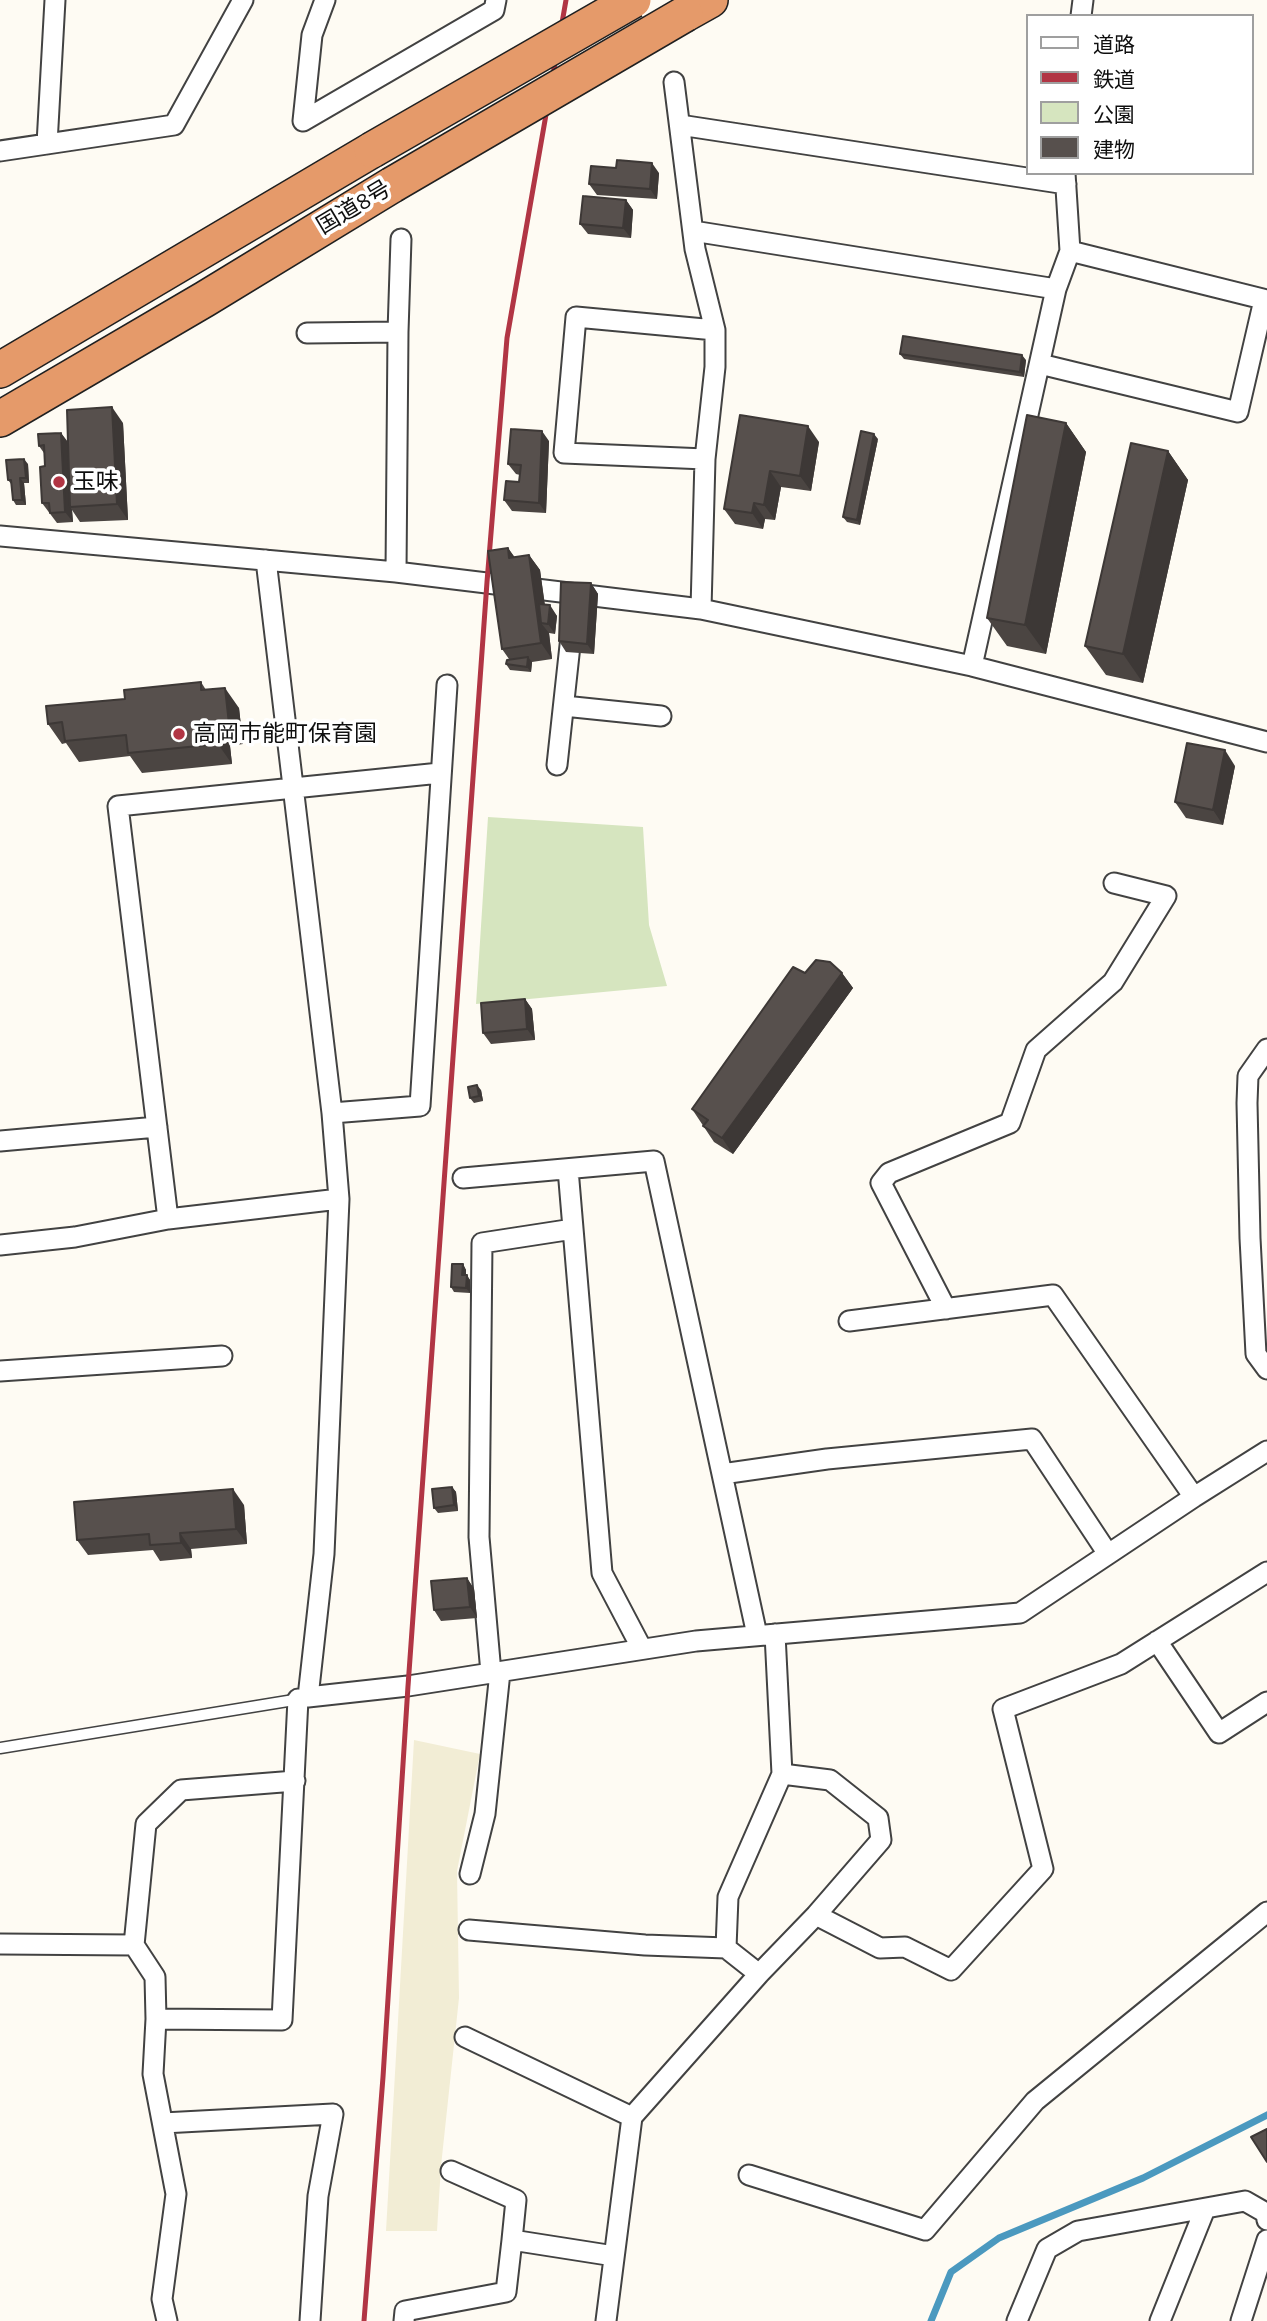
<!DOCTYPE html>
<meta charset="utf-8">
<style>
body{margin:0}
#map{position:relative;width:1267px;height:2321px;overflow:hidden;background:#fefbf3;font-family:"Zilla Slab","Noto Sans JP",serif}
canvas{display:block}
.legend{position:absolute;left:1026px;top:14px;width:228px;height:161px;box-sizing:border-box;background:#fff;border:2px solid #9f9f9f;margin:0;padding:9px 12px;list-style:none;font-size:21px;color:#0f0f0f}
.legend li{display:flex;align-items:center;gap:14px;height:35px}
.legend b{width:35px;border:2px solid #9f9f9f}
</style>
<div id="map">
<canvas width="1267" height="2321"></canvas>
<ul class="legend">
<li><b style="height:9px;background:#fff"></b>道路</li>
<li><b style="height:9px;background:#b13544"></b>鉄道</li>
<li><b style="height:19px;background:#d6e5bf"></b>公園</li>
<li><b style="height:19px;background:#57504d"></b>建物</li>
</ul>
</div>
<script>
const ctx = document.querySelector('canvas').getContext('2d');
ctx.lineJoin = 'round';
function fillPath(path, color) {
  ctx.fillStyle = color;
  ctx.fill(path, 'evenodd');
}
function poly(rows) {
  const path = new Path2D();
  for (const r of rows) {
    path.moveTo(r[0], r[1]);
    for (let i = 2; i < r.length; i += 2) path.lineTo(r[i], r[i + 1]);
  }
  return path;
}
function strokePath(path, color, width, dash) {
  ctx.strokeStyle = color;
  ctx.lineWidth = width;
  ctx.lineCap = dash ? 'butt' : 'round';
  ctx.setLineDash(dash || []);
  ctx.stroke(path);
}
function write(font, color, halo, rows, align = 'center') {
  ctx.font = font + ' "Zilla Slab","Noto Sans JP",serif';
  ctx.lineWidth = 7;
  ctx.setLineDash([]);
  ctx.textBaseline = 'middle';
  ctx.strokeStyle = halo;
  ctx.fillStyle = color;
  for (const [text, x, y, turn = 0] of rows) {
    ctx.save();
    ctx.translate(x, y);
    ctx.rotate((+turn || 0) * Math.PI / 180);
    ctx.textAlign = isNaN(turn) ? turn : align;
    if (halo) ctx.strokeText(text, 0, 0);
    ctx.fillText(text, 0, 0);
    ctx.restore();
  }
}
fillPath(poly([
 [414,1740,480,1754,457,1871,459,1998,441,2166,437,2231,386,2231]
]), '#f2edd5');
fillPath(poly([
 [488,817,643,827,649,925,667,986,476,1004]
]), '#d6e5bf');
strokePath(poly([
 [931,2321,951,2272,999,2238,1143,2178,1267,2115]
]), '#4b99bf', 7);
const lane = poly([
 [0,1748,300,1699]
]);
const street = poly([
 [1081,16,1083,0],
 [674,82,695,249,715,330,715,367,705,459,701,609],
 [303,121,494,10,496,0],
 [303,121,312,35,325,0],
 [680,125,1066,184],
 [47,144,55,0],
 [0,151,174,125,243,0],
 [693,231,1056,289],
 [1070,251,1267,300],
 [398,332,401,239],
 [307,333,398,332,396,572],
 [1040,364,1238,412,1264,300],
 [705,459,564,453,576,317,715,330],
 [0,536,396,572,701,609,972,666,1267,742],
 [266,560,332,1113,339,1199,324,1554,308,1697,408,1686,696,1641,1020,1613,1194,1497,1267,1451],
 [972,666,1056,289,1070,251,1065,173],
 [564,706,661,716],
 [557,765,572,627],
 [1267,1049,1248,1076,1247,1103,1250,1238,1256,1354,1267,1369],
 [332,1113,420,1106,447,685],
 [0,1141,157,1127],
 [568,1169,602,1573,642,1649],
 [463,1178,654,1161,757,1635],
 [168,1219,118,806,440,773],
 [0,1245,75,1237,168,1219,339,1199],
 [946,1309,881,1183,889,1173,1010,1123,1036,1050,1113,982,1166,896,1114,883],
 [849,1321,1053,1295,1194,1497],
 [0,1371,222,1356],
 [722,1474,827,1459,1032,1439,1108,1554],
 [1157,1641,1219,1733,1267,1702],
 [491,1673,479,1537,482,1243,573,1229],
 [470,1874,485,1814,500,1672],
 [816,1915,880,1948,905,1947,951,1970,1043,1869,1003,1709,1121,1664,1267,1572],
 [469,1930,645,1945,726,1948,759,1974,632,2117,606,2321],
 [0,1944,134,1945],
 [726,1948,728,1897,782,1774,775,1634],
 [759,1974,816,1915,881,1840,878,1818,830,1780,782,1774],
 [156,2019,282,2020,298,1699],
 [465,2037,632,2117],
 [163,2123,333,2114,318,2196,310,2321],
 [451,2171,516,2200,512,2240,614,2256],
 [749,2175,925,2230,1035,2101,1267,1912],
 [167,2321,162,2299,176,2194,153,2074,156,2019,155,1977,134,1945,146,1824,181,1790,295,1781],
 [404,2321,405,2311,506,2292,512,2240],
 [1017,2321,1047,2249,1078,2231,1245,2201,1266,2213,1267,2220],
 [1160,2321,1205,2209],
 [1241,2321,1267,2240]
]);
const highway = poly([
 [685,14,710,0],
 [0,370,372,150],
 [0,419,205,299,392,185]
]);
strokePath(lane, '#424242', 13);
strokePath(street, '#424242', 23);
strokePath(highway, '#202020', 38);
strokePath(lane, '#fff', 10);
strokePath(street, '#fff', 19);
strokePath(highway, '#e59a6a', 35);
strokePath(poly([
 [364,2321,383,2077,408,1686,487,582,507,338,566,0]
]), '#b13544', 5);
const highwayBridge = poly([
 [372,150,633,0],
 [392,185,685,14]
]);
strokePath(highwayBridge, '#202020', 38, []);
strokePath(highwayBridge, '#e59a6a', 35);
fillPath(poly([
 [659,173,657,199,597,195,589,184],
 [626,200,633,210,631,238,588,234,580,224],
 [900,354,1026,360,1024,377,904,359],
 [740,415,819,442,811,491,781,487,775,520,765,519,763,529,735,524,724,509],
 [123,423,128,520,80,522,72,510,73,522,57,523,42,503,45,466,44,453,39,446,61,433,68,442],
 [1066,423,1086,452,1046,654,1007,646,987,618],
 [878,439,860,525,847,522,843,517],
 [549,441,546,513,512,511,504,500,519,482,520,475,516,474,508,464],
 [1168,451,1188,480,1143,683,1106,675,1085,646],
 [28,464,29,483,24,483,26,505,16,505,13,500,12,485,8,480],
 [508,548,514,557,529,555,540,570,545,605,557,616,555,634,549,633,552,659,532,662,531,672,510,670,506,664,509,659,502,649],
 [591,583,598,594,594,654,566,652,559,641],
 [201,682,206,690,239,708,243,744,230,746,232,764,142,773,130,756,79,762,66,743,62,744,48,724,125,699],
 [1235,766,1223,825,1186,818,1175,802],
 [805,973,842,973,853,988,733,1154,714,1142,692,1109],
 [525,999,532,1009,535,1040,491,1044,483,1033],
 [481,1090,483,1101,474,1103,470,1098],
 [463,1264,466,1270,466,1275,470,1280,470,1293,454,1292,451,1287],
 [452,1487,456,1492,458,1511,438,1513,434,1508],
 [244,1505,247,1544,191,1549,192,1558,160,1561,153,1550,88,1555,77,1540],
 [467,1578,474,1589,477,1618,441,1621,434,1610]
]), '#4b4542');
fillPath(poly([
 [652,163,659,173,657,199,650,189],
 [626,200,633,210,631,238,623,228],
 [1022,355,1026,360,1024,377,1020,372],
 [112,407,123,423,128,520,117,504],
 [1066,423,1086,452,1046,654,1025,625],
 [808,426,819,442,811,491,800,476],
 [542,431,549,441,546,513,539,503],
 [61,433,68,443,70,507,72,510,73,522,65,512],
 [874,434,878,439,860,525,857,520],
 [1168,451,1188,480,1143,683,1123,654],
 [24,459,28,464,29,483,26,478],
 [770,471,781,487,775,520,764,505],
 [20,478,24,483,26,505,22,500],
 [754,503,765,519,763,529,752,513],
 [508,548,519,563,509,558],
 [529,555,540,570,547,623,541,623,549,633,552,659,541,643],
 [591,583,598,594,594,654,587,644],
 [550,605,557,616,555,634,548,624],
 [528,657,532,662,531,672,527,667],
 [225,688,239,708,243,744,229,724],
 [216,725,230,746,232,764,218,744],
 [1225,750,1235,766,1223,825,1213,810],
 [842,973,853,988,733,1154,722,1138],
 [525,999,532,1009,535,1040,527,1029],
 [477,1085,481,1090,483,1101,479,1096],
 [463,1264,466,1270,466,1280,462,1275],
 [467,1275,470,1280,470,1293,466,1288],
 [452,1487,456,1492,458,1511,454,1505],
 [233,1489,244,1505,247,1544,236,1529],
 [180,1533,191,1549,192,1558,181,1543],
 [467,1578,474,1589,477,1618,470,1607]
]), '#3d3836');
const building = poly([
 [617,160,652,163,650,189,589,184,591,166,616,168,617,160],
 [583,196,626,200,623,228,580,224,583,196],
 [903,336,1022,355,1020,372,900,354,903,336],
 [112,407,117,504,70,507,67,410,112,407],
 [740,415,808,426,800,476,770,471,764,505,754,503,752,513,724,509,740,415],
 [1027,415,1066,423,1025,625,987,618,1027,415],
 [511,429,542,431,539,503,504,500,506,481,519,482,521,465,508,464,511,429],
 [861,431,874,434,857,520,843,517,861,431],
 [61,433,65,512,50,513,49,503,42,503,40,467,45,466,44,445,39,446,38,434,61,433],
 [1131,443,1168,451,1123,654,1085,646,1131,443],
 [24,459,26,478,20,478,22,500,13,500,11,480,8,480,6,460,24,459],
 [508,548,509,558,529,555,541,643,502,649,488,551,508,548],
 [561,582,591,583,587,644,559,641,561,582],
 [539,604,550,605,548,624,541,623,539,604],
 [528,657,527,667,506,664,507,660,528,657],
 [201,682,201,690,225,688,229,724,216,725,218,744,128,753,126,735,65,741,62,722,48,724,46,706,125,699,124,690,201,682],
 [1187,743,1225,750,1213,810,1175,802,1187,743],
 [816,960,830,962,842,973,722,1138,703,1126,708,1120,692,1109,793,967,805,973,816,960],
 [525,999,527,1029,483,1033,481,1003,525,999],
 [477,1085,479,1096,470,1098,468,1087,477,1085],
 [452,1264,463,1264,462,1275,467,1275,466,1288,451,1287,452,1264],
 [452,1487,454,1505,434,1508,432,1489,452,1487],
 [233,1489,236,1529,180,1533,181,1543,150,1545,149,1534,77,1540,74,1502,233,1489],
 [467,1578,470,1607,434,1610,431,1581,467,1578],
 [1267,2129,1267,2162,1251,2137,1267,2129]
]);
fillPath(building, '#57504d');
strokePath(building, '#3d3836', 2);
for (const [x, y, r, color] of [
 [59,482,7,"#b13544"],
 [179,734,7,"#b13544"]
]) {
  const dot = new Path2D();
  dot.arc(x, y, r, 0, 2 * Math.PI);
  ctx.fillStyle = color;
  ctx.fill(dot);
  strokePath(dot, '#fff', 2.5);
}
write('23px', '#0f0f0f', '#fff', [
 ["国道8号",354,208,-31]
]);
write('23px', '#0f0f0f', '#fff', [
 ["玉味",73,482],
 ["高岡市能町保育園",193,734]
], 'left');
</script>
